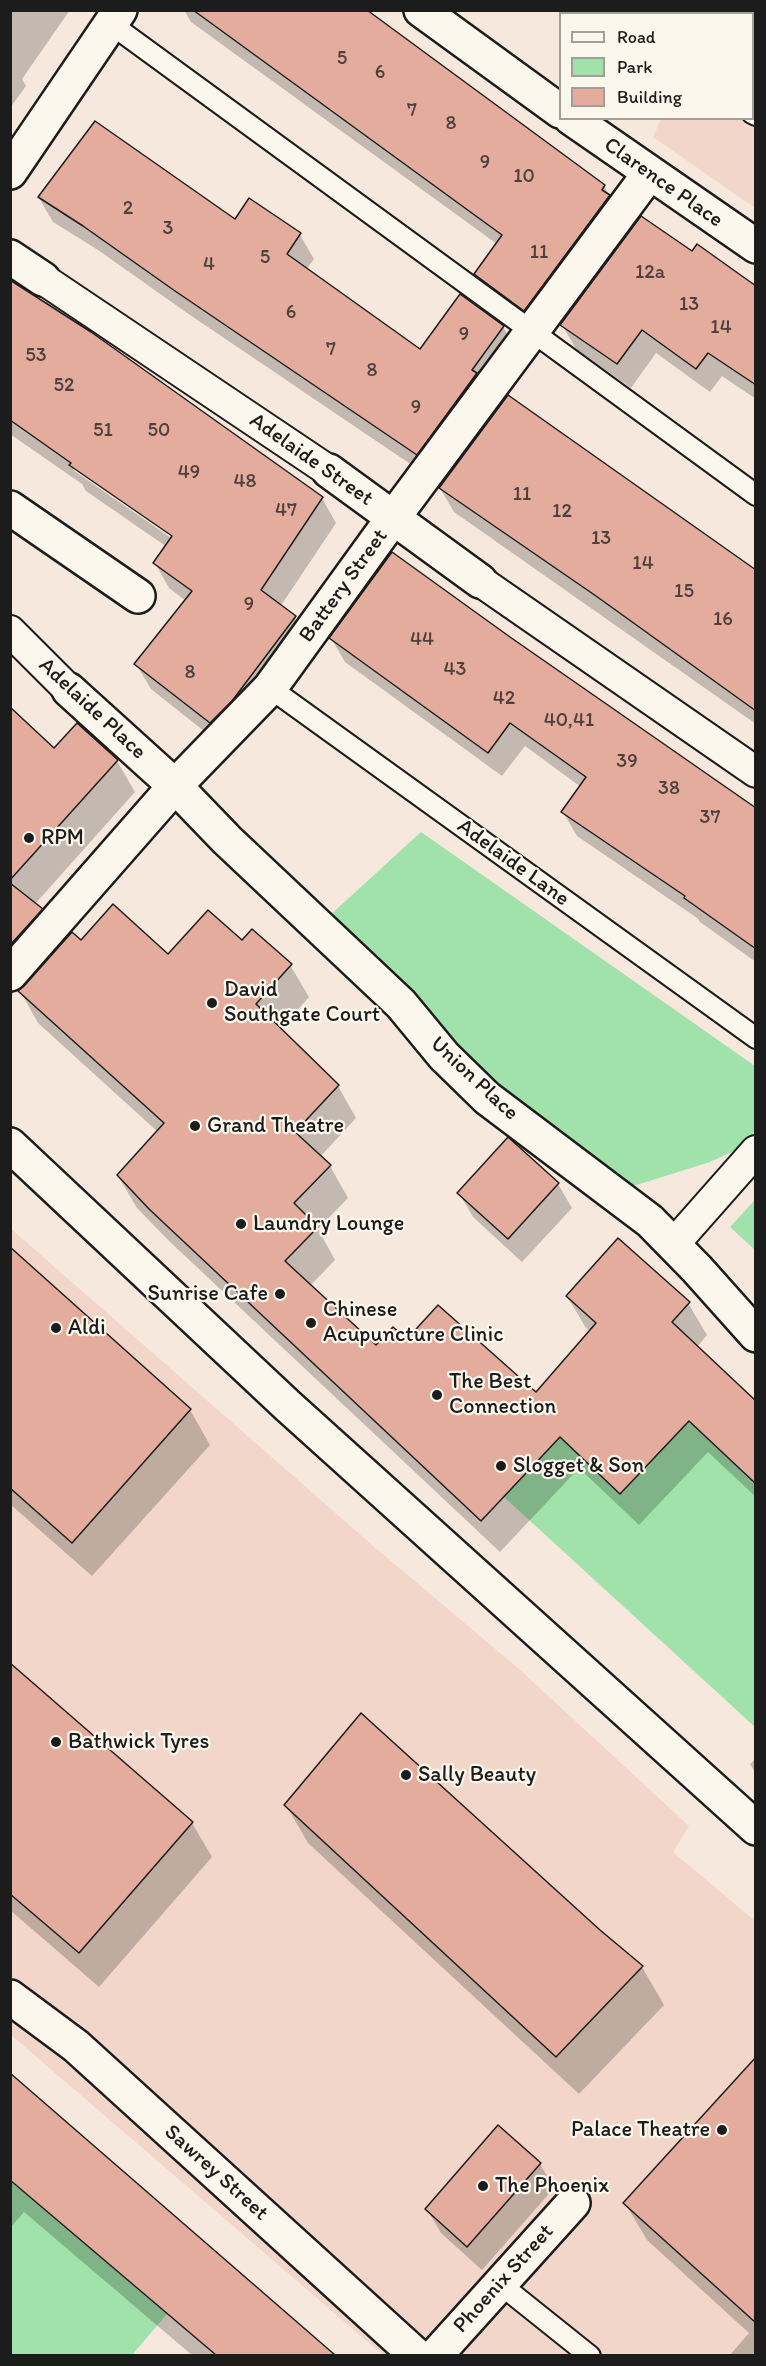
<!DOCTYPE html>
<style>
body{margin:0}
#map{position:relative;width:766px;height:2366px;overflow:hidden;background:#f6e8dc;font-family:Itim,sans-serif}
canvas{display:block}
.frame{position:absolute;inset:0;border:12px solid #1c1c1c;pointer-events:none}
.legend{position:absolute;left:559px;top:12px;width:195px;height:108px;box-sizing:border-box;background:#fbf7ec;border:2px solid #a29f99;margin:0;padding:8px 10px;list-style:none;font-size:18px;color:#1c1c1c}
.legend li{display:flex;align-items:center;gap:12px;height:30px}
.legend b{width:30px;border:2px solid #a29f99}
</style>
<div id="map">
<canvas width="766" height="2366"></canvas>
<div class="frame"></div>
<ul class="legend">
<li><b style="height:8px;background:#fbf7ec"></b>Road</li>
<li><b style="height:16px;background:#a1e1aa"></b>Park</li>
<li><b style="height:16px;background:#e4ac9d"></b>Building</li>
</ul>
</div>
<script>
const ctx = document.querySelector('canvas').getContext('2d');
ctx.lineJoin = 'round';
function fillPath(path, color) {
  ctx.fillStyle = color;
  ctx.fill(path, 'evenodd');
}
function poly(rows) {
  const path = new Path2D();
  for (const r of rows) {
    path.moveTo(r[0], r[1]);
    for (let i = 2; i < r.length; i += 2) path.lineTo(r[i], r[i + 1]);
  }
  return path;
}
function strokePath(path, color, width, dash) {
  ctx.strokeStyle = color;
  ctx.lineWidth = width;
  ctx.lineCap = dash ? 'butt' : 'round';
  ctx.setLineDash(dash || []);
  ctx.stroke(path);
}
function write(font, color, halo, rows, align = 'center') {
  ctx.font = font + ' Itim,sans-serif';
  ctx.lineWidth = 4.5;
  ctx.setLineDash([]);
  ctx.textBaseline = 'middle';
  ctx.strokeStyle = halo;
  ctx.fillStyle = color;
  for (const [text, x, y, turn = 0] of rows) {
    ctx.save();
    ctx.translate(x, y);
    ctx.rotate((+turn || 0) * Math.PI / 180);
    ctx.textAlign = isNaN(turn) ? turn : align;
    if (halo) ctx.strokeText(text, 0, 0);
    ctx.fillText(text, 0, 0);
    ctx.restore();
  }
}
fillPath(poly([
 [708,11,755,11,755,208,653,137,661,119,752,118,752,14,706,13],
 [10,1228,372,1545,519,1669,689,1826,673,1852,755,1921,755,2355,383,2355,11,2035]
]), '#f1d6c9');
fillPath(poly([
 [421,832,755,1066,755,1131,745,1146,710,1162,627,1188,519,1109,327,918],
 [755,1200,755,1250,730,1227],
 [652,1386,755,1484,755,1727,504,1497,560,1437,620,1494,653,1459],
 [10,2181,167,2314,132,2355,11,2355]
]), '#a1e1aa');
fillPath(poly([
 [10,10,70,10,22,79,26,86,10,108],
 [184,10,361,10,604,186,618,210,538,334,490,298,476,274,497,244,191,22],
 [606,199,609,199,521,318,518,316],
 [732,10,756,10,756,95,752,94,752,14,734,14],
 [39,198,235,221,300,235,314,259,306,270,420,351,503,327,517,351,431,478,190,315,98,250,53,222],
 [692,253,756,288,756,399,722,376,710,392,656,353,631,388,576,349,562,325],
 [10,281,322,498,336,523,280,607,295,617,309,642,224,747,151,689,136,664,186,601,169,588,155,563,167,547,86,491,82,484,10,434],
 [73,466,179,539,177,542,73,470],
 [440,488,756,573,756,724,454,512],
 [392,554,756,811,756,962,700,922,697,918,577,836,563,812,581,787,525,746,502,776,345,662,331,638],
 [10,709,54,750,117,761,135,792,35,904,41,910,59,941,13,993,10,1001],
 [81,942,168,956,242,943,290,965,309,997,280,1030,338,1086,356,1118,320,1157,330,1166,348,1198,318,1229,335,1260,310,1286,376,1348,407,1341,536,1395,591,1332,586,1328,567,1296,688,1303,707,1335,697,1347,756,1403,756,1497,708,1452,639,1525,579,1468,500,1552,168,1240,137,1208,118,1176,158,1132,38,1023,20,991],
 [558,1184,572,1208,522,1262,473,1217,459,1193],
 [10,1249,190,1410,210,1445,92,1576,10,1504],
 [10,1665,192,1823,212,1857,99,1987,10,1910],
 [756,1758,756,1774,750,1764],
 [286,1805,599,1931,642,1967,664,2005,579,2094,308,1843],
 [756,2059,756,2356,729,2356,749,2333,647,2240,625,2203],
 [10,2075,333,2356,193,2356,24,2212,10,2228],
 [540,2164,554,2188,482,2270,441,2233,427,2209]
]), '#0003');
const building = poly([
 [193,10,367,10,605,185,602,190,610,195,524,311,474,274,502,235,193,10],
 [95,121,235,219,249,198,301,233,287,254,420,349,460,294,504,326,472,370,477,373,417,455,175,291,83,226,38,197,95,121],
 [641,216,692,251,697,244,756,286,756,385,708,353,696,369,642,330,617,364,560,325,641,216],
 [10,280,91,332,323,497,261,590,296,616,232,701,210,723,134,664,192,591,153,563,172,536,69,465,71,463,10,420,10,280],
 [508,395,756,570,756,711,596,596,439,488,508,395],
 [392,552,510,637,756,808,756,949,684,898,685,896,561,812,586,777,510,723,488,753,329,638,392,552],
 [10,707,54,748,77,723,118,760,10,880,10,707],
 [10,883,43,909,10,945,10,883],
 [113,904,168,954,208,910,242,940,252,929,292,964,256,1004,339,1085,295,1132,331,1165,294,1203,318,1227,285,1261,376,1345,393,1327,407,1339,438,1305,536,1392,596,1323,566,1296,618,1238,690,1302,672,1322,756,1401,756,1484,689,1421,620,1494,560,1437,481,1521,149,1209,117,1175,164,1123,18,991,24,986,72,932,81,940,113,904],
 [508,1137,559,1183,508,1239,457,1193,508,1137],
 [10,1247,191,1409,72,1543,10,1488,10,1247],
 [10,1663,193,1822,79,1953,10,1894,10,1663],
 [361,1713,600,1930,643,1966,556,2057,284,1805,361,1713],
 [756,2057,756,2323,623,2203,756,2057],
 [10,2073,335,2355,216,2355,10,2180,10,2073],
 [498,2125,541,2163,467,2247,425,2209,498,2125]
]);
fillPath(building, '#e4ac9d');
strokePath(building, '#1c1c1c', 1.5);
const service = poly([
 [588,10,593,14],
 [111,24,756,495],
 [752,113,756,115],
 [270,688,756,1038],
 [500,2284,590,2356]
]);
const pedestrian = poly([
 [43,279,329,471],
 [480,581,756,772],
 [10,631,69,690],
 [673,1245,756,1151]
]);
const minor = poly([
 [10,172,120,10],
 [10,257,43,279],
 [329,471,480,581],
 [10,508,138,596],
 [69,690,175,786,227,840,401,1004,444,1056,487,1098,650,1221,697,1269,756,1335],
 [10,974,175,786,270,688,393,518,649,174],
 [10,1997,76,2046,417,2356],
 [435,2356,573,2203]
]);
const tertiary = poly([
 [421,10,560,111],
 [571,118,756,246]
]);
const primary = poly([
 [10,1145,288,1406,756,1828]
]);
strokePath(service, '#1c1c1c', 24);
strokePath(pedestrian, '#1c1c1c', 34);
strokePath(minor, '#1c1c1c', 38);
strokePath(tertiary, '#1c1c1c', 38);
strokePath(primary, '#1c1c1c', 38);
strokePath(service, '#fbf7ec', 20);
strokePath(pedestrian, '#fbf7ec', 30);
strokePath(minor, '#fbf7ec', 33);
strokePath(tertiary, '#fbf7ec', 33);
strokePath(primary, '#fbf7ec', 33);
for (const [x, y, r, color] of [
 [29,838,6,"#1c1c1c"],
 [212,1003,6,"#1c1c1c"],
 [195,1126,6,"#1c1c1c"],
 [241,1224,6,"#1c1c1c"],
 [280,1294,6,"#1c1c1c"],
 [311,1323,6,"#1c1c1c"],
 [56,1328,6,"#1c1c1c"],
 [437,1395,6,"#1c1c1c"],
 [501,1466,6,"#1c1c1c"],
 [56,1742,6,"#1c1c1c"],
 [406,1775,6,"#1c1c1c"],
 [722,2130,6,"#1c1c1c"],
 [483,2186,6,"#1c1c1c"]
]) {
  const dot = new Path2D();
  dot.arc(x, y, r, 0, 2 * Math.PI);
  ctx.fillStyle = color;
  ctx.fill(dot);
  strokePath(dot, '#fbf7ec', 2);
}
write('20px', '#4e403c', null, [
 ["5",342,59],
 ["6",380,73],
 ["7",412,111],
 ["8",451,124],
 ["9",485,163],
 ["10",524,177],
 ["2",128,209],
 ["3",168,229],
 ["11",539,253],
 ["5",265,258],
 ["4",209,265],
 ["12a",650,273],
 ["13",689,305],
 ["6",291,313],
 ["14",721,328],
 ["9",464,335],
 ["7",331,350],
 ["53",36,356],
 ["8",372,371],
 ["52",64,386],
 ["9",416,408],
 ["51",103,431],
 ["50",159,431],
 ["49",189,473],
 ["48",245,482],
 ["11",522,495],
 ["47",286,511],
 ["12",562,512],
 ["13",601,539],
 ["14",643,564],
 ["15",684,592],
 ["9",249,605],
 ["16",723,620],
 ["44",422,640],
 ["43",455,670],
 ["8",190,673],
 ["42",504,699],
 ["40,41",569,721],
 ["39",627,762],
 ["38",669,789],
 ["37",710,818]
]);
write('22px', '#1c1c1c', '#fbf7ec', [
 ["Clarence Place",663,183,35],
 ["Adelaide Street",311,460,35],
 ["Battery Street",344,586,-54],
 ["Adelaide Place",92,709,43],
 ["Adelaide Lane",513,863,36],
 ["Union Place",474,1079,43],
 ["Sawrey Street",216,2173,42],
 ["Phoenix Street",504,2279,-48]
]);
write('22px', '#1c1c1c', '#fbf7ec', [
 ["RPM",41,838],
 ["David",224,990],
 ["Southgate Court",224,1015],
 ["Grand Theatre",207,1126],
 ["Laundry Lounge",253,1224],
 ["Sunrise Cafe",268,1294,"right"],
 ["Chinese",323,1310],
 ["Acupuncture Clinic",323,1335],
 ["Aldi",68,1328],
 ["The Best",449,1382],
 ["Connection",449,1407],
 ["Slogget & Son",513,1466],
 ["Bathwick Tyres",68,1742],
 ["Sally Beauty",418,1775],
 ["Palace Theatre",710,2130,"right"],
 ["The Phoenix",495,2186]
], 'left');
</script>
